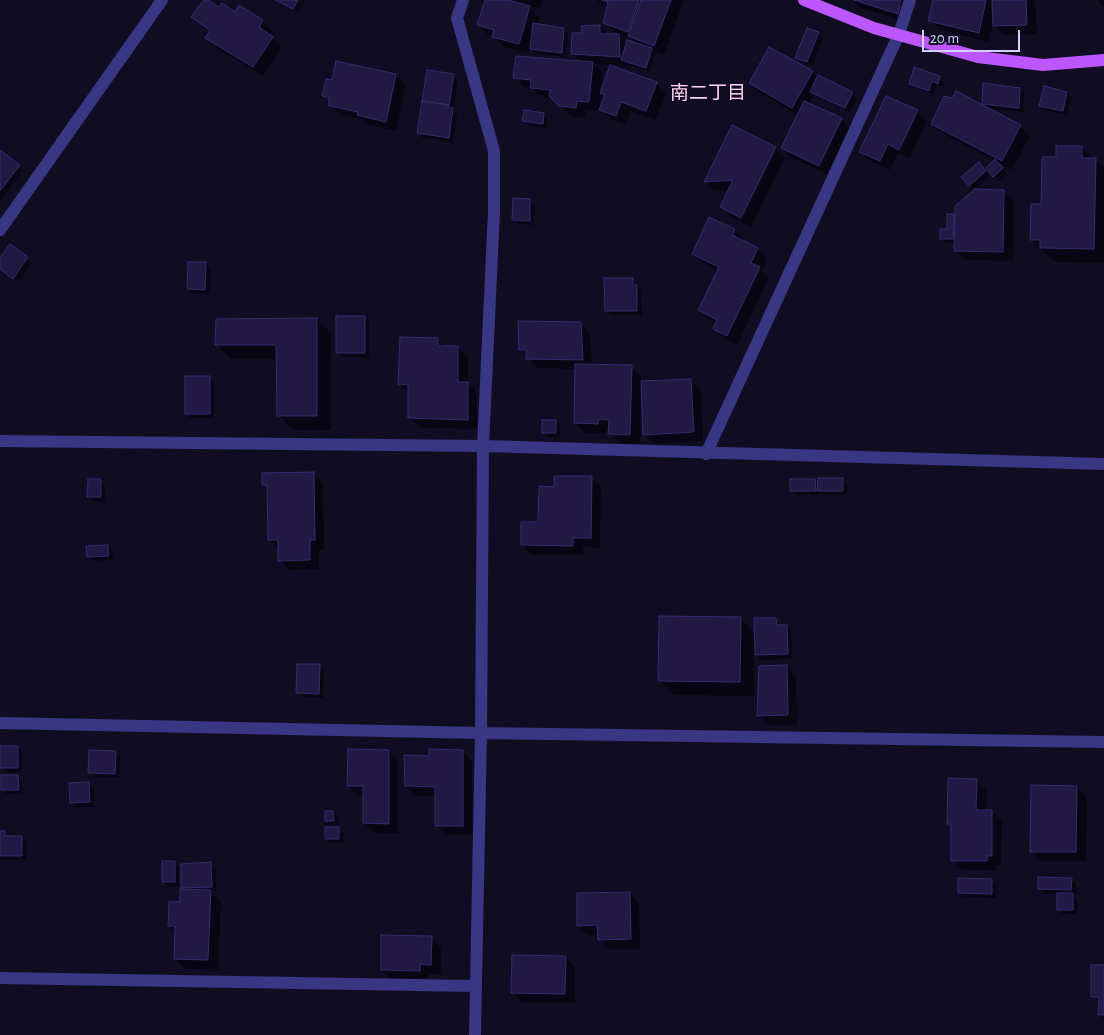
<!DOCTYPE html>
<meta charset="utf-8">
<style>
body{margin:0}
#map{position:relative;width:1104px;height:1035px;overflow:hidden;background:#100d23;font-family:"Alegreya Sans",sans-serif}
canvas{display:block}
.scale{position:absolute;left:922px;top:30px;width:98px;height:22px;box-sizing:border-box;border:2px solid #d4cfff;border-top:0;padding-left:6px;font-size:15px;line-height:18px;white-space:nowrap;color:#d4cfff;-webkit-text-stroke:4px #100d23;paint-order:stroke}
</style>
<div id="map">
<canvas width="1104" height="1035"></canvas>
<div class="scale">20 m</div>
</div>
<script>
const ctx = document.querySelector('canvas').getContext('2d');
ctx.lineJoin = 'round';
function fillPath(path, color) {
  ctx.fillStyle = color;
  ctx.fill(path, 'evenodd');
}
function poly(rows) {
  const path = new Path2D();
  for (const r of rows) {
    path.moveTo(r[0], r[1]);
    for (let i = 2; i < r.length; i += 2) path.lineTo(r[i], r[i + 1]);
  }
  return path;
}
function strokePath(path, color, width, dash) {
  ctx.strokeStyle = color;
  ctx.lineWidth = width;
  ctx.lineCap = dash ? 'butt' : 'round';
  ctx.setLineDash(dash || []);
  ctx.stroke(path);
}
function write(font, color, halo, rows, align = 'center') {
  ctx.font = font + ' "Alegreya Sans","Noto Sans JP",sans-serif';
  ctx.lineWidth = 4;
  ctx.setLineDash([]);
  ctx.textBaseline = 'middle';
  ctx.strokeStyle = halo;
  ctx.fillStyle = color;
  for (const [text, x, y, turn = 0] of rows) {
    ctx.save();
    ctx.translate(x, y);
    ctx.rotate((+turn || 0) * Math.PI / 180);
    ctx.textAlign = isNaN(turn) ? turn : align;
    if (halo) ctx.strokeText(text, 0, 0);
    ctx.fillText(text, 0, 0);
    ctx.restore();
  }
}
fillPath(poly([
 [206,0,219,9,235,13,240,7,263,21,272,31,269,36,282,48,263,76,217,48,207,38,210,32,193,17],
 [273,0,305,0,298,12],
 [486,0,503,0,510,2,511,0,543,0,540,9,527,5,539,17,537,25,564,29,568,34,566,57,536,54,530,48,529,53,503,47,494,36,488,35,478,25],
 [597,0,684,0,664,55,656,52,650,72,629,65,629,66,594,64,603,73,599,111,586,110,586,118,571,116,554,99,541,97,532,88,524,87,515,77,581,62,572,54,583,34,600,26,608,35,619,35,627,44,638,45,632,39,614,32,604,22,608,7,601,4],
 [852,0,912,0,908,23,859,7],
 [934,0,1035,0,1037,34,1004,35,993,23,988,42,940,30,930,21],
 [1097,0,1104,0,1104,7],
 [818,33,823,38,812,66,801,62,797,57],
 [337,63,396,76,406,85,396,131,368,125,363,120,341,115,331,105,331,103,324,96,333,82],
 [915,68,940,77,944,82,943,87,937,85,933,94,915,88,910,83],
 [812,72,818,78,818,76,852,93,857,98,850,112,814,95,809,104,841,119,851,129,829,175,792,158,782,148,798,115,760,93,750,83],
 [453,76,458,80,453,110,457,114,453,142,423,138,418,133],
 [656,83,666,93,656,120,631,111,626,125,611,119,601,110,605,97,601,93],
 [1020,89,1024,94,1023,112,988,109,983,104],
 [1067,93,1071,97,1067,115,1046,110,1041,106],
 [917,111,927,121,909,159,898,153,890,170,870,161,861,152],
 [543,114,548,119,547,128,528,125,524,121],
 [933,123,1020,126,1030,136,1012,170,942,133],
 [732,127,776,148,785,158,751,227,731,217,721,207,729,190,715,191,705,181],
 [1082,147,1104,168,1104,263,1055,262,1032,240,1057,158],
 [0,152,23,170,0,202],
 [995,161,1007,174,999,181,987,168],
 [984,168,990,176,974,190,970,185],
 [1004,191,1014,201,1013,261,965,260,955,251,955,243,946,243,941,238,948,230,953,215,956,218],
 [530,200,535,205,534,225,518,224,514,219],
 [735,230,744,239,743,242,758,249,767,259,762,271,769,278,737,345,724,339,714,329,717,323,709,320,699,310,718,271,703,263,693,253],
 [10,246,32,263,18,282,0,269,0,260],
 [206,263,210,268,210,294,193,294,188,289],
 [632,279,641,291,642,315,611,315,606,310],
 [364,318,369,322,369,357,342,357,338,352],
 [316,319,331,333,331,430,293,430,278,415,278,359,231,359,217,345],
 [580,323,590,333,592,366,631,366,641,376,641,382,691,380,701,390,703,441,654,444,645,434,643,398,641,398,640,444,620,443,610,433,585,433,575,423,576,369,537,368,520,350],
 [437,339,445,347,458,347,468,357,468,383,477,393,477,429,420,428,410,418,410,394,400,384],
 [209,377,214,382,214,418,191,418,186,414],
 [555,421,560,426,560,437,548,437,544,433],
 [313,473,323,483,324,550,319,550,319,569,289,570,280,560,279,549,269,539,268,489,263,484],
 [591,478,601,487,600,548,583,547,583,555,532,555,522,545,539,524,555,488],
 [843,479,847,484,847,495,823,495,820,492,820,495,796,495,791,490,815,480,819,484],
 [100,480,105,485,105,501,93,501,89,496],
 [108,546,112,551,113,560,93,561,88,557],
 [740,618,755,634,776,619,781,626,786,626,791,630,792,659,761,660,754,653,754,696,674,695,659,680],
 [319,666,324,670,323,698,302,697,298,692],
 [787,667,796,676,797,725,768,725,759,715],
 [0,747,18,747,22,752,22,773,6,772,1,768],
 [389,751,398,761,398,833,374,833,364,823,364,796,358,796,348,786],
 [462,751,472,761,472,835,446,835,436,825,436,796,416,796,406,786,431,757],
 [115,752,120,757,119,778,94,777,90,772],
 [18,776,22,781,23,794,7,794,2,790],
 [976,780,986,790,986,811,992,811,1002,821,1001,865,997,865,996,870,962,870,952,860,952,827,948,823],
 [89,783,94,788,94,807,76,807,71,803],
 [1077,787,1087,797,1086,861,1041,861,1031,851],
 [333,812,338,817,338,825,331,825,327,821],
 [338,828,343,833,343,843,331,843,326,839],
 [0,832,4,832,9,837,21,838,26,842,26,860,0,860],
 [174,863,179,867,179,886,168,886,163,881],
 [211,864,215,868,216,891,211,891,221,901,218,970,185,969,175,959,176,933,169,926,186,890,183,887],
 [1071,879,1076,884,1076,894,1072,894,1077,899,1077,914,1063,914,1058,910,1058,894,1044,894,1039,889],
 [992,880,996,885,996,898,964,897,959,893],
 [630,893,639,903,640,949,609,949,599,939,599,935,588,935,578,926],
 [431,938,441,947,441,974,429,974,429,980,392,980,382,970],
 [565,957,575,967,575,1003,522,1002,513,993],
 [1104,966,1104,1019,1099,1014,1100,1003,1093,996]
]), '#0007');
const building = poly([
 [204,0,209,0,218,7,222,3,235,12,239,5,263,20,259,27,273,37,253,67,205,38,210,30,191,17,204,0],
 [275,0,298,0,293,9,275,0],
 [485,0,508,0,530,6,519,44,492,37,494,30,477,25,485,0],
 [602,0,639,0,628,32,603,23,608,2,602,0],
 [641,0,671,0,654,46,628,36,641,0],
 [854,0,901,0,898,14,854,0],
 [933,0,986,0,979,33,928,21,933,0],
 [992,0,1026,0,1027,25,993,26,992,0],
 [533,23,564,28,562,53,530,49,533,23],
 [600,25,600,34,619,34,620,57,571,54,572,33,582,33,581,26,600,25],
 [807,28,819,32,807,62,795,58,807,28],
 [627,40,652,48,646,68,621,60,627,40],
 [769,47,813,71,792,108,749,83,769,47],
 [516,56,593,62,589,102,577,101,576,108,559,106,549,96,550,90,530,88,531,80,513,78,516,56],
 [336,61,396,74,386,122,357,115,358,112,329,106,329,98,322,96,326,79,332,80,336,61],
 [610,65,657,82,646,111,621,102,616,116,599,110,605,95,600,93,610,65],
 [914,67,940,76,938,84,932,81,929,91,909,84,914,67],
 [427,70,454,74,449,105,422,101,427,70],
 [818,75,853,92,845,108,810,92,818,75],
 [983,83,1020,88,1019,108,982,104,983,83],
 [1044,86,1067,92,1063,111,1039,106,1044,86],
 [956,91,1021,125,1002,161,931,124,944,96,952,98,956,91],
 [886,96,918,110,899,150,888,144,880,161,859,152,886,96],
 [422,101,449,105,449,107,453,108,449,138,417,133,422,101],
 [804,101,842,118,819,166,781,148,804,101],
 [524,110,544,113,543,124,522,121,524,110],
 [732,125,776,147,741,218,720,207,733,180,704,182,732,125],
 [1056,146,1082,146,1082,158,1096,158,1094,249,1040,248,1040,240,1030,240,1031,204,1041,204,1042,157,1056,157,1056,146],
 [0,150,20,165,0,191,0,150],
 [995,159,1003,168,993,177,986,168,995,159],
 [979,162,986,171,969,186,961,177,979,162],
 [975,189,1004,190,1003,252,954,251,955,206,975,189],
 [513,198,530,199,530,221,512,220,513,198],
 [947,214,954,214,953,239,940,239,940,229,947,229,947,214],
 [709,217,735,229,732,235,758,248,751,263,760,267,727,336,713,329,717,320,698,310,719,267,692,254,709,217],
 [10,244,28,257,13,279,0,269,0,258,10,244],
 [188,262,206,262,205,290,187,289,188,262],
 [604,278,633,278,633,285,637,285,637,311,605,311,604,278],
 [336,316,365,316,365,353,336,353,336,316],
 [317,318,317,416,277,416,276,345,215,345,216,319,317,318],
 [518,321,581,322,583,360,526,359,526,350,519,350,518,321],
 [400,337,438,338,438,346,458,346,458,382,468,382,468,420,408,418,408,385,398,384,400,337],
 [575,364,632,365,630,435,608,434,609,420,599,419,598,424,574,423,575,364],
 [185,376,210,376,210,414,185,414,185,376],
 [691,379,694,432,643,435,641,381,691,379],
 [542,420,556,420,556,433,542,433,542,420],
 [314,472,315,540,310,540,310,560,278,561,278,540,268,540,267,485,262,485,262,473,314,472],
 [554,476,592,476,591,538,573,538,573,546,521,545,521,522,538,522,539,486,554,487,554,476],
 [818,478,843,478,843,491,817,491,818,478],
 [88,479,101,479,101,497,87,497,88,479],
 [790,479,815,479,816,491,790,491,790,479],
 [108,545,109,556,87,557,86,546,108,545],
 [659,616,741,617,740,682,658,681,659,616],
 [754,618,776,618,777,625,787,625,788,654,755,655,754,618],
 [297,664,320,664,319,694,296,693,297,664],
 [787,665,788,715,757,716,759,666,787,665],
 [0,746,18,746,18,768,0,768,0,746],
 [348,749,389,750,389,824,363,823,363,786,347,786,348,749],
 [429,749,463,750,463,826,435,826,435,787,405,786,404,755,429,756,429,749],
 [89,750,116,751,115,774,88,773,89,750],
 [1,775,18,775,19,790,1,790,1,775],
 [948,778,977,779,976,810,992,810,992,856,987,856,987,861,951,861,951,824,947,824,948,778],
 [89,782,90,802,70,803,69,783,89,782],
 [1031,785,1077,786,1076,852,1030,852,1031,785],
 [325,811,333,811,334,821,325,821,325,811],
 [325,827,339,827,339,839,325,839,325,827],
 [0,831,5,831,5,836,22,836,22,856,0,856,0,831],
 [162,861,175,861,175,882,162,882,162,861],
 [211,862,212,887,181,888,181,864,211,862],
 [1038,877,1072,878,1071,890,1038,889,1038,877],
 [958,878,992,879,992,894,958,893,958,878],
 [180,889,211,890,208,960,174,959,175,926,168,926,169,901,180,902,180,889],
 [630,892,631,939,598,940,597,925,577,926,577,893,630,892],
 [1057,893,1073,893,1073,910,1057,910,1057,893],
 [381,935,432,936,431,965,420,964,420,971,381,970,381,935],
 [512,955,566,956,565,994,511,993,512,955],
 [1091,965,1104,965,1104,1015,1098,1015,1099,997,1091,997,1091,965]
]);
fillPath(building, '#211944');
strokePath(building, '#372a71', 1);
strokePath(poly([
 [463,0,457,18,494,151,494,212,483,446,481,733,475,1035],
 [0,230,162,0],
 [0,441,483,446,1104,464],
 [706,454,899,34,910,0],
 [0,723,481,733,1104,742],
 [0,978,475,986]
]), '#383783', 12);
strokePath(poly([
 [804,0,874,28,978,57,1043,65,1104,60]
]), '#bc56ff', 12);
write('19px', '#ffd1ef', '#100d23', [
 ["南二丁目",708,93]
]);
</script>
